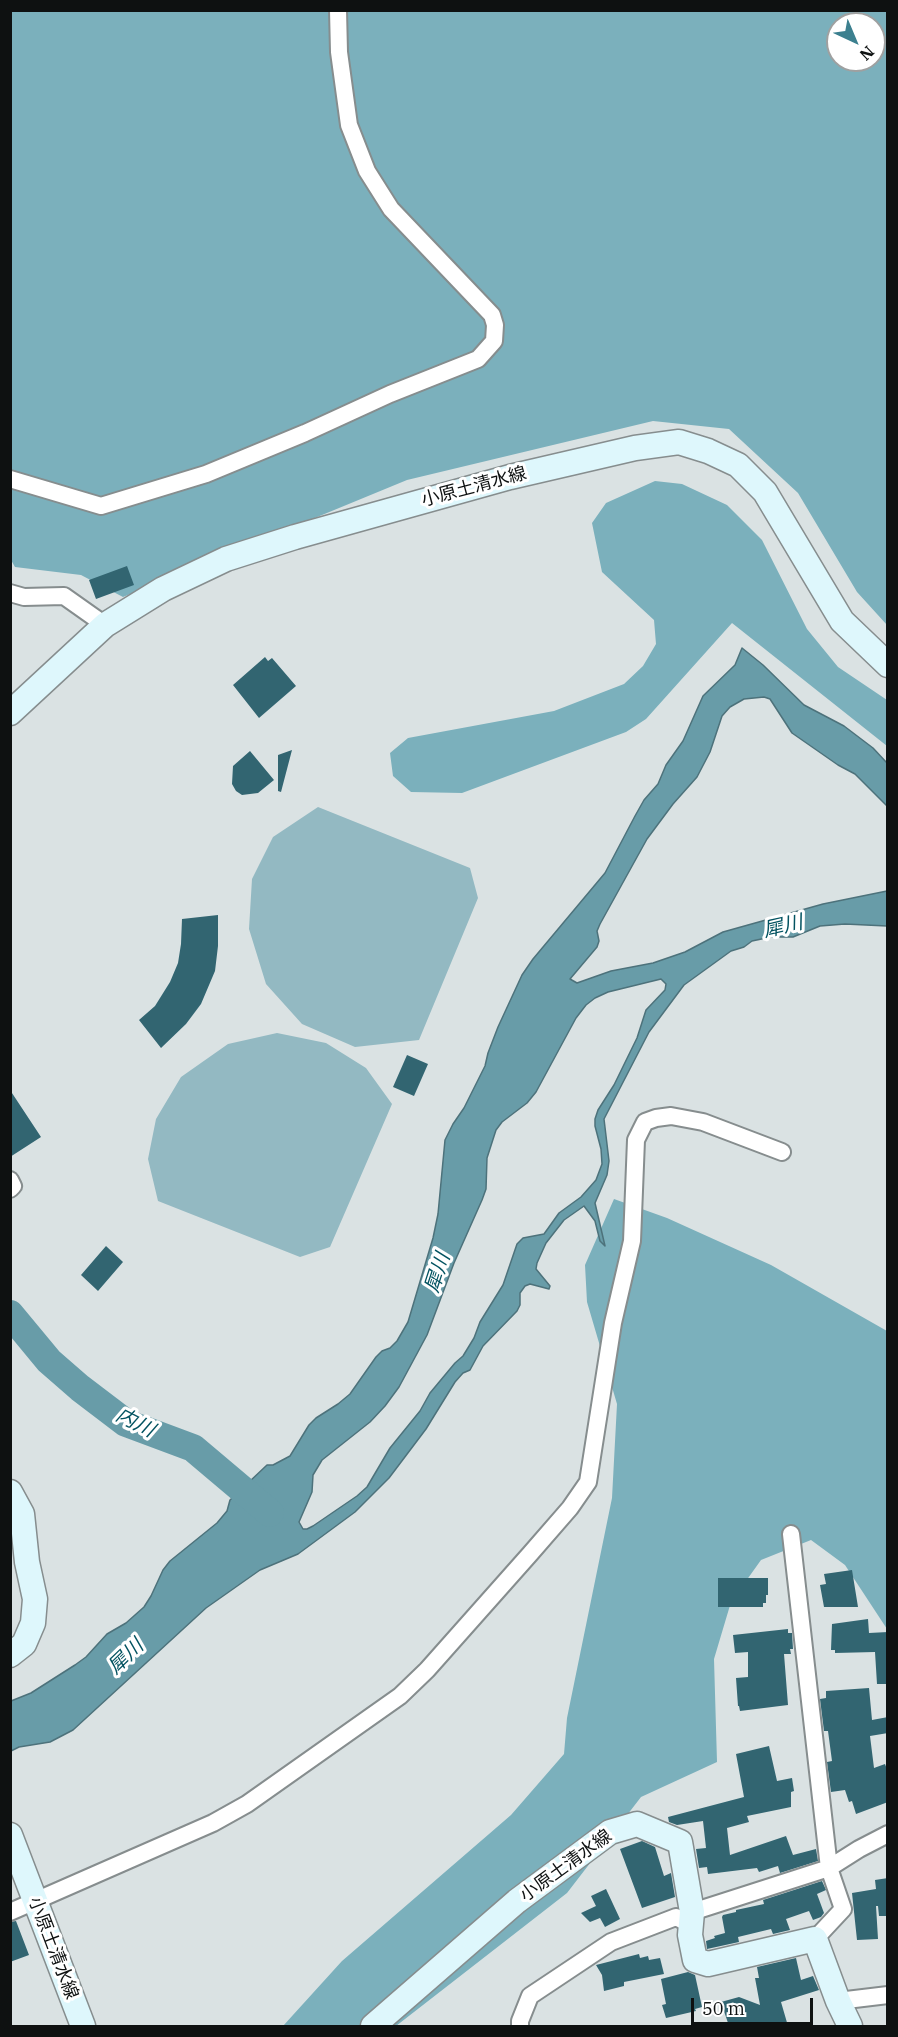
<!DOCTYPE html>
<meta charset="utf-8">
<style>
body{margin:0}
#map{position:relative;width:898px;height:2037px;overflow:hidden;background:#dae2e3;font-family:"IBM Plex Serif",serif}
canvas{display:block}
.frame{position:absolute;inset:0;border:12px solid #0e1111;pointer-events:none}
.north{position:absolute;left:826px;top:12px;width:60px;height:60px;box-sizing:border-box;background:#fff;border:2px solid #9fa0a0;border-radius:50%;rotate:136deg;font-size:16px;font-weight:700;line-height:24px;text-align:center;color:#0e1111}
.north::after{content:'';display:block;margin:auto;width:21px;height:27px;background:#3c808f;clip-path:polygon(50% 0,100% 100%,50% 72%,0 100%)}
.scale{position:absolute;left:691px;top:1998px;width:122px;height:27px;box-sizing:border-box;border:3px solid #0e1111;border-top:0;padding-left:8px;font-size:18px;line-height:21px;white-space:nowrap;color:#0e1111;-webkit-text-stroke:4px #fff;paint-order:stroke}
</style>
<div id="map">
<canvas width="898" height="2037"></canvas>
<div class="frame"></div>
<div class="north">N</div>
<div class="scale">50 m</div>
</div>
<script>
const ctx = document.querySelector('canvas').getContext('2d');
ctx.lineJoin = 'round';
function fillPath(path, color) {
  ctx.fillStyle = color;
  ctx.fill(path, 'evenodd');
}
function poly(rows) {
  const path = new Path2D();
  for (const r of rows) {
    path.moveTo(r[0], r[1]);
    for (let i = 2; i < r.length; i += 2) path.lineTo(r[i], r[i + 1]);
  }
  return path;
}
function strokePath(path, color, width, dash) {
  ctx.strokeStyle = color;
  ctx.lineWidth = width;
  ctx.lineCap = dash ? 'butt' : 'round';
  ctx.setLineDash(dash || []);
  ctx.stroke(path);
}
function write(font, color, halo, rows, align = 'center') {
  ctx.font = font + ' "IBM Plex Serif","Noto Sans JP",serif';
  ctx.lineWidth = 6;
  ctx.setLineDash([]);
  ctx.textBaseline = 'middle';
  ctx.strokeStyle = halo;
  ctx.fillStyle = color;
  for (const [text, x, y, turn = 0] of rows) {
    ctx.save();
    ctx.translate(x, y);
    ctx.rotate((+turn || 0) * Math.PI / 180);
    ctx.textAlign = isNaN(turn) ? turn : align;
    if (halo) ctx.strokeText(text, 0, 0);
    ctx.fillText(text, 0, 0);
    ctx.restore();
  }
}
fillPath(poly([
 [318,807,470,868,478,898,419,1040,355,1047,302,1024,266,984,249,929,252,879,273,837],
 [277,1033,326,1043,366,1068,392,1104,330,1247,300,1257,158,1201,148,1159,156,1119,181,1077,228,1044]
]), '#93b9c2');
fillPath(poly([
 [11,11,887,11,887,625,857,592,798,493,729,429,653,421,407,480,123,597,81,575,15,567,11,560],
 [838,24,874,24,874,60,838,60],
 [655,481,682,484,727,505,762,540,807,629,838,667,887,700,887,746,732,623,646,719,626,732,462,793,411,792,393,776,390,753,408,738,554,711,624,684,643,666,656,644,654,620,602,572,592,523,606,503],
 [614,1199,667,1218,771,1265,887,1331,887,1629,845,1565,811,1540,761,1560,731,1602,714,1659,717,1762,641,1797,567,1893,396,2026,283,2026,342,1961,511,1815,564,1754,567,1718,612,1498,617,1404,587,1302,585,1265]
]), '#7bb0bc');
const water = poly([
 [742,648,763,665,804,705,844,726,873,748,887,763,887,806,855,774,838,765,792,733,770,699,764,697,744,699,730,707,722,716,710,752,697,777,673,804,647,839,600,924,597,931,599,941,597,947,570,979,577,983,611,971,653,963,685,952,723,932,823,904,887,891,887,926,845,924,820,926,793,937,771,937,752,941,744,947,731,951,684,985,649,1032,604,1119,609,1161,607,1175,595,1203,605,1246,600,1241,595,1221,584,1206,564,1220,546,1243,537,1263,536,1269,550,1286,549,1289,530,1284,525,1286,520,1293,520,1305,517,1311,483,1346,470,1370,463,1373,455,1382,426,1429,389,1478,355,1512,298,1554,260,1570,206,1608,73,1730,50,1742,19,1747,11,1751,11,1701,31,1693,75,1665,86,1657,107,1634,126,1623,144,1607,151,1596,163,1570,170,1561,217,1523,227,1511,230,1500,267,1465,273,1465,290,1456,309,1425,316,1418,338,1404,350,1394,376,1357,382,1351,390,1348,397,1341,408,1322,433,1238,438,1214,445,1140,453,1124,464,1108,485,1066,488,1053,498,1027,522,975,533,959,605,873,635,816,644,800,658,784,666,765,683,741,703,696,735,665,742,648],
 [661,979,666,984,665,990,646,1010,637,1038,614,1085,598,1110,595,1119,595,1126,601,1149,602,1164,596,1180,581,1197,559,1213,544,1234,523,1238,517,1244,503,1285,480,1322,474,1338,463,1356,455,1363,430,1393,420,1411,390,1448,367,1487,357,1496,313,1526,307,1529,303,1529,299,1522,312,1492,313,1475,322,1460,370,1422,385,1406,399,1387,427,1335,454,1263,482,1200,486,1189,487,1158,496,1130,502,1122,527,1103,536,1092,576,1018,586,1005,595,998,608,992,661,979]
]);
fillPath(water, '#689ca8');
strokePath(water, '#4d727b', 1.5);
strokePath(poly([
 [10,1314,49,1361,80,1388,126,1423,193,1448,270,1513]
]), '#689ca8', 28);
fillPath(poly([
 [127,566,134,585,96,599,89,580],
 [265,657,268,661,272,658,296,686,259,718,233,685],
 [292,750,281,792,278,791,278,755],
 [250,751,274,780,258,793,242,795,236,791,232,784,233,766],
 [218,915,218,946,215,971,201,1004,186,1024,161,1048,139,1020,155,1006,170,982,178,963,181,944,182,919],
 [407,1055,428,1064,414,1096,393,1087],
 [10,1090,41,1137,10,1157],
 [106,1246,123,1262,98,1291,81,1275],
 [852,1570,858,1607,824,1607,820,1585,826,1584,824,1574],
 [718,1578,768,1578,768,1595,766,1595,766,1603,763,1603,763,1607,718,1607],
 [868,1619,869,1633,888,1632,888,1684,877,1684,875,1652,835,1653,835,1650,831,1650,832,1624],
 [788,1629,788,1633,792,1633,793,1649,790,1649,791,1654,784,1654,788,1705,740,1711,739,1706,738,1706,736,1678,748,1677,748,1652,735,1653,733,1635],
 [869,1688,872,1720,888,1717,888,1733,870,1736,874,1768,885,1764,888,1772,888,1802,856,1814,852,1801,849,1802,845,1790,831,1792,827,1762,832,1761,828,1731,824,1731,820,1699,826,1698,826,1691],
 [769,1746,777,1781,792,1778,794,1791,791,1792,791,1807,747,1816,749,1822,727,1828,730,1855,786,1836,793,1855,816,1849,818,1861,780,1873,778,1866,759,1872,757,1868,708,1874,707,1867,699,1868,696,1849,706,1848,703,1821,677,1825,669,1822,668,1817,744,1797,736,1754],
 [642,1841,655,1847,664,1876,671,1873,675,1897,642,1908,620,1849],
 [888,1878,888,1916,879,1916,878,1906,876,1906,878,1939,857,1940,852,1893,876,1889,875,1880],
 [822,1881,826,1890,817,1894,824,1913,821,1917,813,1920,809,1911,786,1919,790,1930,773,1934,771,1929,738,1937,739,1942,707,1949,706,1941,715,1938,714,1936,725,1933,722,1917,723,1915,736,1912,736,1910,764,1904,763,1900],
 [606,1889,620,1919,605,1927,600,1918,590,1922,581,1913,596,1906,591,1896],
 [16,1921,29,1955,10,1962,10,1922],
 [639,1954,640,1958,648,1956,649,1960,660,1958,664,1974,624,1982,624,1986,604,1991,602,1975,596,1965],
 [796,1958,801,1980,813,1976,819,1990,781,2002,788,2026,729,2026,721,2002,739,1997,760,2005,755,1978,759,1978,757,1967],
 [688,1972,695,1975,702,2007,695,2009,696,2011,666,2018,662,2005,666,2004,661,1979]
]), '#326571');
const street = poly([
 [10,479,101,506,206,474,305,433,390,394,478,359,494,341,495,325,492,315,391,209,367,171,349,125,339,52,338,10],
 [10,593,24,597,64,596,105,625],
 [10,1180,13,1186,10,1189],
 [791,1534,829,1868,843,1909,815,1939],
 [10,1912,213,1823,247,1804,400,1696,427,1670,530,1554,570,1508,588,1482,613,1323,632,1241,636,1140,645,1122,656,1118,671,1116,703,1122,782,1152],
 [692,1912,829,1868,859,1849,888,1834],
 [838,2001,888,1995],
 [520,2026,520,2021,530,1996,611,1942,676,1917,691,1925]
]);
const secondary = poly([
 [10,713,105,625,163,589,226,559,295,537,510,477,635,448,679,442,708,451,738,465,765,492,842,621,888,665],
 [10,1492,22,1514,27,1562,35,1599,33,1623,24,1644,10,1655],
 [10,1835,83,2026],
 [373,2026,517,1901,610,1832,637,1824,680,1842,692,1912,690,1935,695,1960,708,1964,815,1939,838,2001,850,2026]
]);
strokePath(street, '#868d8e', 20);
strokePath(secondary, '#868d8e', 27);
strokePath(street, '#fff', 16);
strokePath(secondary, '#def7fc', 24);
write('18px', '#0e1111', '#fff', [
 ["小原土清水線",474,487,-15],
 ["小原土清水線",566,1866,-36],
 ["小原土清水線",53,1948,69]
]);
write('italic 20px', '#035361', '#fff', [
 ["犀川",783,927,-13],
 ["犀川",438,1273,-72],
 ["内川",135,1423,27],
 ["犀川",126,1657,-44]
]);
</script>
